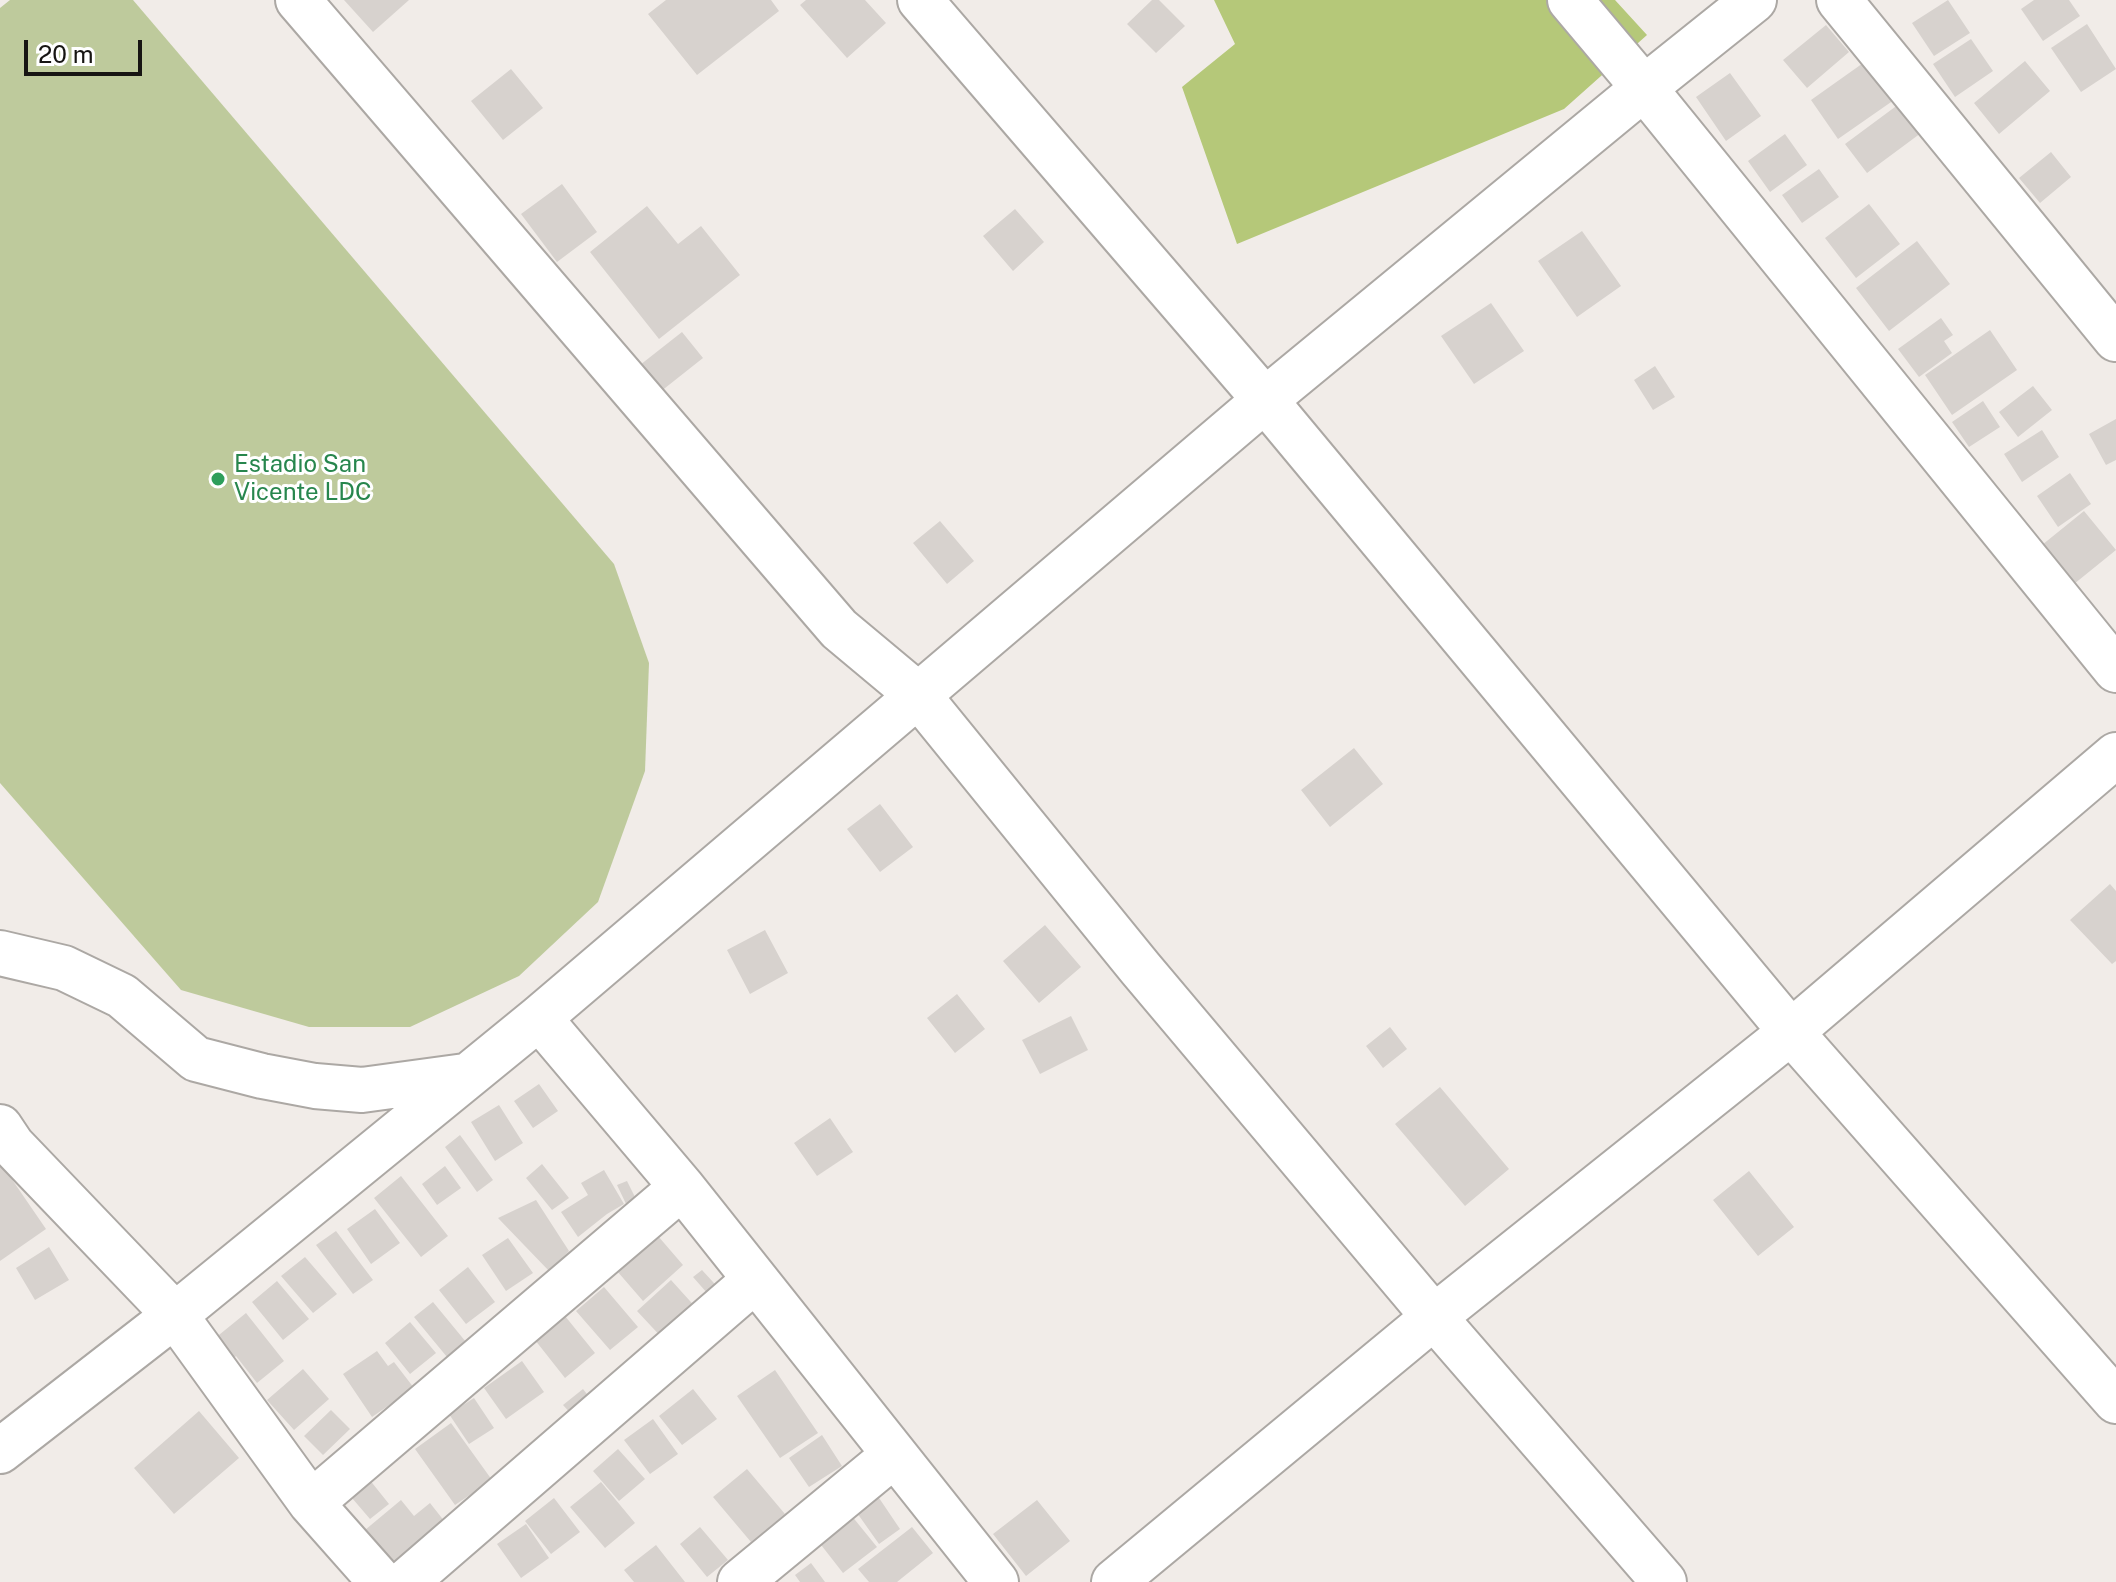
<!DOCTYPE html>
<style>
body{margin:0}
#map{position:relative;width:2116px;height:1582px;overflow:hidden;background:#f1ece8;font-family:"Public Sans",sans-serif}
canvas{display:block}
.scale{position:absolute;left:24px;top:40px;width:118px;height:36px;box-sizing:border-box;border:4px solid #171513;border-top:0;padding-left:10px;font-size:24px;line-height:28px;white-space:nowrap;color:#171513;-webkit-text-stroke:6px #fff;paint-order:stroke}
</style>
<div id="map">
<canvas width="2116" height="1582"></canvas>
<div class="scale">20 m</div>
</div>
<script>
const ctx = document.querySelector('canvas').getContext('2d');
ctx.lineJoin = 'round';
function fillPath(path, color) {
  ctx.fillStyle = color;
  ctx.fill(path, 'evenodd');
}
function poly(rows) {
  const path = new Path2D();
  for (const r of rows) {
    path.moveTo(r[0], r[1]);
    for (let i = 2; i < r.length; i += 2) path.lineTo(r[i], r[i + 1]);
  }
  return path;
}
function strokePath(path, color, width, dash) {
  ctx.strokeStyle = color;
  ctx.lineWidth = width;
  ctx.lineCap = dash ? 'butt' : 'round';
  ctx.setLineDash(dash || []);
  ctx.stroke(path);
}
function write(font, color, halo, rows, align = 'center') {
  ctx.font = font + ' "Public Sans",sans-serif';
  ctx.lineWidth = 6;
  ctx.setLineDash([]);
  ctx.textBaseline = 'middle';
  ctx.strokeStyle = halo;
  ctx.fillStyle = color;
  for (const [text, x, y, turn = 0] of rows) {
    ctx.save();
    ctx.translate(x, y);
    ctx.rotate((+turn || 0) * Math.PI / 180);
    ctx.textAlign = isNaN(turn) ? turn : align;
    if (halo) ctx.strokeText(text, 0, 0);
    ctx.fillText(text, 0, 0);
    ctx.restore();
  }
}
fillPath(poly([
 [10,0,133,0,614,564,649,663,645,771,598,902,519,976,410,1027,309,1027,181,990,0,783,0,8]
]), '#beca9c');
fillPath(poly([
 [1214,0,1615,0,1647,35,1564,109,1237,244,1182,87,1235,44]
]), '#b5c879');
fillPath(poly([
 [344,0,409,0,373,32],
 [666,0,771,0,779,11,697,75,648,14],
 [806,0,865,0,886,23,847,58,800,5],
 [1152,0,1159,0,1185,26,1156,53,1127,24],
 [1948,0,1970,33,1934,56,1912,23],
 [2034,0,2069,0,2080,16,2043,41,2021,9],
 [2087,24,2116,69,2081,92,2051,48],
 [1826,25,1849,52,1807,88,1783,60],
 [1971,39,1993,71,1955,97,1933,64],
 [1866,61,1894,100,1838,139,1811,100],
 [2025,61,2050,91,1999,134,1974,103],
 [511,69,543,108,503,140,471,101],
 [1730,73,1761,116,1726,141,1696,97],
 [1899,104,1921,133,1867,173,1845,144],
 [1785,134,1807,165,1770,192,1748,161],
 [2051,152,2071,177,2040,203,2019,178],
 [1819,169,1839,197,1802,223,1782,195],
 [562,184,597,232,557,262,521,214],
 [1869,204,1900,244,1856,278,1825,238],
 [647,206,678,244,701,226,740,275,659,339,590,252],
 [1015,209,1044,242,1013,271,983,236],
 [1582,231,1621,286,1577,317,1538,261],
 [1917,241,1950,284,1889,331,1856,288],
 [1491,303,1524,351,1474,384,1441,336],
 [1941,318,1953,335,1944,341,1952,353,1919,377,1898,349],
 [1990,330,2017,370,1952,415,1925,375],
 [682,332,703,358,660,392,640,365],
 [1655,366,1675,397,1653,410,1634,380],
 [2033,386,2052,410,2018,437,1999,412],
 [1983,401,2000,427,1969,447,1952,422],
 [2116,419,2116,460,2106,465,2089,434],
 [2042,430,2059,457,2022,482,2004,454],
 [2070,473,2091,504,2058,527,2037,496],
 [2084,511,2116,550,2074,584,2042,545],
 [940,521,974,561,947,584,913,543],
 [1354,748,1383,784,1330,827,1301,790],
 [880,804,913,847,880,872,847,829],
 [2110,884,2116,891,2116,961,2112,964,2070,920],
 [1045,925,1081,967,1039,1003,1003,961],
 [765,930,788,973,750,994,727,950],
 [957,994,985,1029,955,1053,927,1018],
 [1071,1016,1088,1050,1040,1074,1022,1040],
 [1390,1027,1407,1049,1383,1068,1366,1046],
 [539,1084,558,1111,533,1128,514,1101],
 [1440,1087,1509,1169,1465,1206,1395,1124],
 [499,1105,523,1143,495,1161,471,1122],
 [830,1118,853,1152,817,1176,794,1143],
 [460,1135,493,1180,477,1192,445,1147],
 [0,1162,46,1229,0,1261],
 [542,1164,569,1198,552,1210,526,1178],
 [445,1166,461,1188,437,1205,422,1184],
 [604,1170,624,1204,607,1214,578,1237,561,1212,588,1195,581,1183],
 [1749,1171,1794,1227,1758,1256,1713,1200],
 [401,1176,448,1236,421,1257,374,1198],
 [627,1181,638,1203,628,1208,617,1185],
 [536,1200,569,1251,550,1272,498,1218],
 [375,1209,400,1243,371,1264,347,1229],
 [336,1231,373,1280,353,1294,316,1245],
 [658,1236,683,1265,643,1301,617,1271],
 [508,1238,533,1273,506,1291,482,1255],
 [49,1247,69,1280,35,1300,16,1268],
 [305,1257,337,1294,313,1313,281,1276],
 [468,1267,495,1302,466,1324,439,1290],
 [702,1270,724,1294,715,1302,693,1277],
 [671,1280,699,1311,665,1341,637,1311],
 [277,1281,309,1319,283,1340,252,1302],
 [604,1287,638,1327,610,1350,576,1311],
 [433,1302,466,1342,447,1357,414,1317],
 [246,1313,284,1361,257,1383,236,1356,232,1360,214,1339],
 [565,1316,595,1353,565,1378,535,1340],
 [410,1322,436,1353,410,1374,385,1343],
 [377,1351,388,1366,394,1362,414,1388,372,1417,343,1374],
 [522,1361,544,1392,506,1419,484,1388],
 [303,1369,329,1399,294,1430,267,1400],
 [775,1370,818,1433,780,1458,737,1396],
 [583,1389,593,1402,574,1417,563,1405],
 [693,1389,717,1419,682,1445,659,1416],
 [474,1398,494,1428,469,1444,449,1414],
 [331,1410,350,1429,323,1455,304,1436],
 [199,1411,239,1458,174,1514,134,1468],
 [653,1419,678,1454,650,1474,624,1440],
 [451,1423,492,1480,455,1505,415,1449],
 [822,1435,842,1466,809,1487,789,1458],
 [618,1449,645,1479,619,1501,593,1471],
 [747,1469,785,1514,751,1542,713,1497],
 [365,1474,389,1504,370,1519,346,1491],
 [601,1482,635,1523,605,1548,570,1507],
 [877,1495,900,1529,879,1544,855,1510],
 [554,1498,580,1532,551,1554,525,1521],
 [401,1500,414,1516,430,1503,445,1522,393,1564,365,1530],
 [1037,1500,1070,1541,1026,1576,993,1534],
 [851,1515,877,1547,843,1573,818,1541],
 [526,1524,549,1558,521,1578,497,1544],
 [700,1527,728,1560,707,1577,680,1544],
 [912,1527,933,1553,897,1582,869,1582,858,1569],
 [656,1545,685,1582,634,1582,624,1570],
 [811,1563,825,1582,800,1582,795,1575]
]), '#d7d2ce');
const minor = poly([
 [298,0,839,629,918,695,1140,968,1434,1317,1664,1582],
 [920,0,1265,400,1791,1032,2116,1401],
 [1570,0,1644,88,2116,670],
 [1839,0,2116,339],
 [0,953,64,968,122,996,196,1059,262,1076,315,1086,362,1090,465,1076],
 [539,1018,682,1187,996,1582],
 [0,1127,12,1145,175,1315,311,1503,381,1582],
 [0,1451,175,1315,539,1018,1265,400,1644,88,1754,0],
 [311,1503,682,1187],
 [406,1582,755,1280],
 [740,1582,894,1455],
 [1114,1582,1434,1317,1791,1032,2116,755]
]);
strokePath(minor, '#aca8a4', 48);
strokePath(minor, '#fff', 44);
for (const [x, y, r, color] of [
 [218,479,8,"#2e9e5b"]
]) {
  const dot = new Path2D();
  dot.arc(x, y, r, 0, 2 * Math.PI);
  ctx.fillStyle = color;
  ctx.fill(dot);
  strokePath(dot, '#fff', 3);
}
write('24px', '#27864d', '#fff', [
 ["Estadio San",234,465],
 ["Vicente LDC",234,493]
], 'left');
</script>
